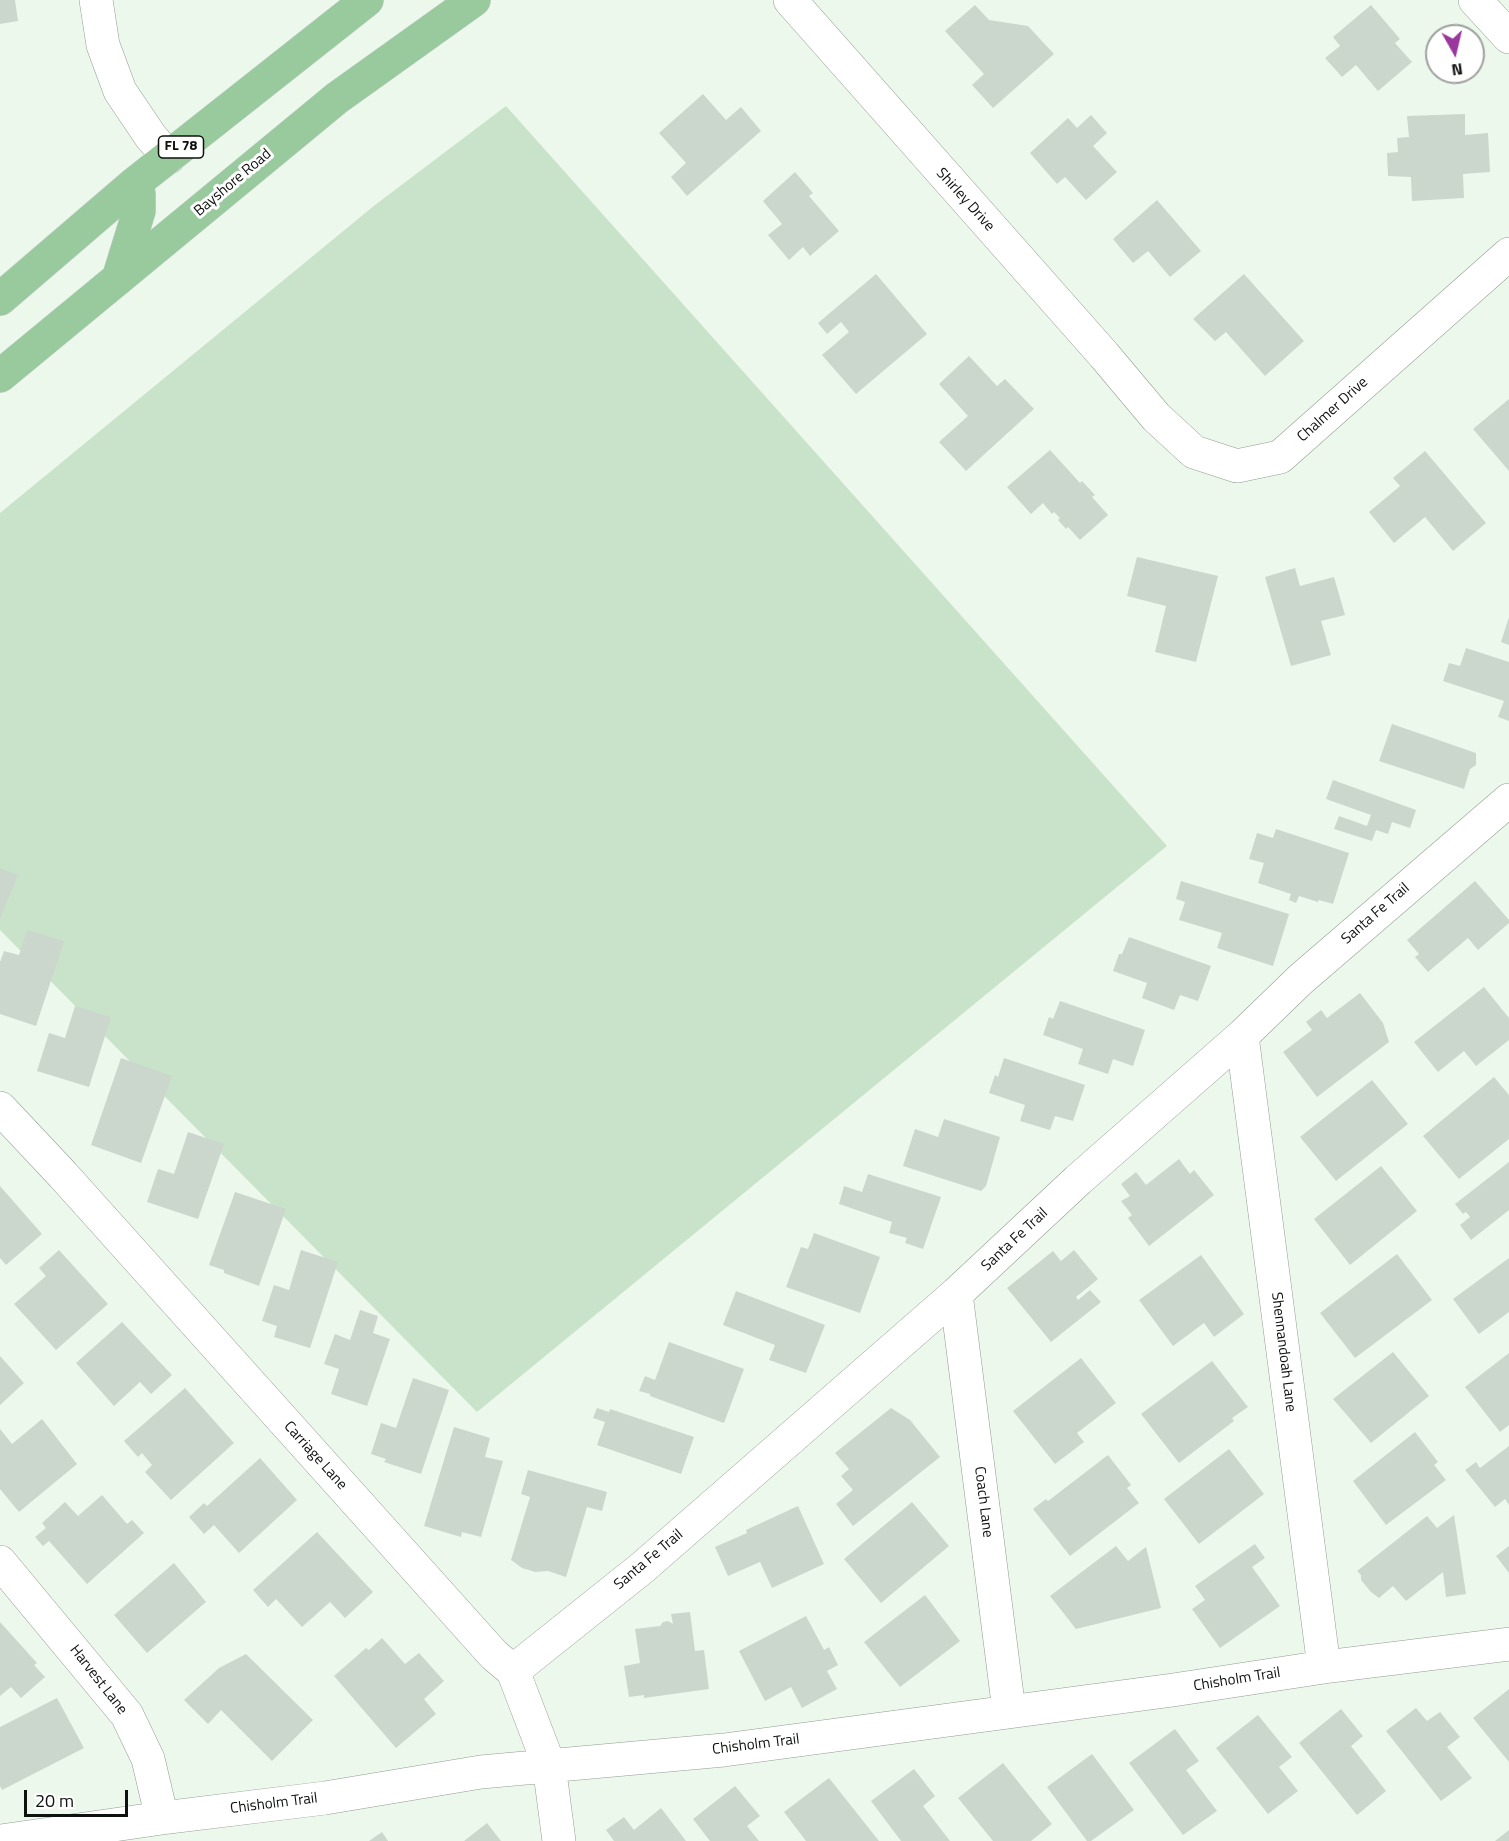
<!DOCTYPE html>
<style>
body{margin:0}
#map{position:relative;width:1509px;height:1841px;overflow:hidden;background:#edf8ed;font-family:"Titillium Web",sans-serif}
canvas{display:block}
.north{position:absolute;left:1425px;top:24px;width:60px;height:60px;box-sizing:border-box;background:#fff;border:2px solid #9fa09f;border-radius:50%;rotate:172deg;font-size:16px;font-weight:700;line-height:24px;text-align:center;color:#0e120e}
.north::after{content:'';display:block;margin:auto;width:21px;height:27px;background:#9a379d;clip-path:polygon(50% 0,100% 100%,50% 72%,0 100%)}
.scale{position:absolute;left:24px;top:1790px;width:104px;height:27px;box-sizing:border-box;border:3px solid #0e120e;border-top:0;padding-left:8px;font-size:18px;line-height:21px;white-space:nowrap;color:#0e120e;-webkit-text-stroke:4px #fff;paint-order:stroke}
</style>
<div id="map">
<canvas width="1509" height="1841"></canvas>
<div class="north">N</div>
<div class="scale">20 m</div>
</div>
<script>
const ctx = document.querySelector('canvas').getContext('2d');
ctx.lineJoin = 'round';
function fillPath(path, color) {
  ctx.fillStyle = color;
  ctx.fill(path, 'evenodd');
}
function poly(rows) {
  const path = new Path2D();
  for (const r of rows) {
    path.moveTo(r[0], r[1]);
    for (let i = 2; i < r.length; i += 2) path.lineTo(r[i], r[i + 1]);
  }
  return path;
}
function strokePath(path, color, width, dash) {
  ctx.strokeStyle = color;
  ctx.lineWidth = width;
  ctx.lineCap = dash ? 'butt' : 'round';
  ctx.setLineDash(dash || []);
  ctx.stroke(path);
}
function write(font, color, halo, rows, align = 'center') {
  ctx.font = font + ' "Titillium Web",sans-serif';
  ctx.lineWidth = 6;
  ctx.setLineDash([]);
  ctx.textBaseline = 'middle';
  ctx.strokeStyle = halo;
  ctx.fillStyle = color;
  for (const [text, x, y, turn = 0] of rows) {
    ctx.save();
    ctx.translate(x, y);
    ctx.rotate((+turn || 0) * Math.PI / 180);
    ctx.textAlign = isNaN(turn) ? turn : align;
    if (halo) ctx.strokeText(text, 0, 0);
    ctx.fillText(text, 0, 0);
    ctx.restore();
  }
}
fillPath(poly([
 [506,106,1167,846,477,1412,0,930,0,513,375,205]
]), '#c9e3ca');
fillPath(poly([
 [0,0,15,0,18,21,0,24],
 [975,5,989,20,1028,26,1054,54,993,108,972,85,984,74,945,31],
 [1371,5,1400,39,1395,43,1412,62,1378,91,1356,65,1342,77,1325,58,1340,46,1333,37],
 [703,94,726,120,741,107,761,131,687,196,671,177,686,163,659,133],
 [1465,114,1465,135,1488,133,1490,172,1463,174,1464,198,1412,201,1411,177,1388,176,1387,153,1398,152,1397,138,1409,137,1407,116],
 [1091,115,1107,133,1093,146,1117,172,1086,200,1065,177,1057,184,1030,153,1068,118,1077,128],
 [795,172,813,193,809,196,839,231,810,256,803,247,789,260,768,235,782,224,763,201],
 [1157,200,1201,251,1170,277,1148,251,1133,263,1113,239],
 [876,274,927,334,856,394,822,355,849,332,841,322,827,334,818,323],
 [1244,274,1304,341,1265,376,1226,332,1215,341,1193,319],
 [969,356,997,386,1005,379,1034,409,966,471,939,442,968,416,939,384],
 [1509,399,1509,471,1473,429],
 [1050,450,1080,483,1082,481,1095,495,1092,497,1108,515,1080,540,1068,527,1066,529,1058,520,1060,518,1054,512,1052,514,1043,503,1031,514,1007,487],
 [1425,451,1486,523,1453,551,1425,517,1394,543,1369,512,1400,486,1393,478],
 [1137,557,1218,576,1196,662,1155,652,1166,606,1127,596],
 [1295,568,1300,586,1334,577,1345,615,1321,621,1331,655,1291,666,1265,577],
 [1509,617,1509,645,1501,642],
 [1466,648,1509,662,1509,721,1498,717,1504,701,1443,681,1449,663,1460,666],
 [1392,724,1476,753,1476,765,1470,769,1464,789,1379,761],
 [1333,780,1416,810,1410,828,1392,822,1388,834,1376,830,1372,841,1334,829,1339,816,1367,826,1371,815,1326,799],
 [1276,829,1349,853,1333,904,1319,900,1318,902,1299,896,1296,903,1289,900,1291,894,1258,883,1264,863,1249,859,1257,833,1273,838],
 [0,868,18,875,0,919],
 [1181,881,1289,914,1273,966,1217,948,1222,933,1179,920,1185,902,1176,899],
 [1475,881,1509,920,1509,923,1478,950,1468,938,1428,972,1415,957,1419,954,1407,940],
 [27,930,64,941,36,1026,0,1014,0,962,4,951,19,955],
 [1129,937,1211,966,1198,1001,1180,995,1174,1010,1142,998,1147,983,1113,971,1119,954,1122,954],
 [1484,987,1509,1018,1509,1040,1476,1066,1464,1051,1438,1072,1414,1042],
 [1360,993,1383,1023,1389,1042,1317,1097,1283,1052,1312,1030,1306,1022,1321,1010,1327,1018],
 [1060,1001,1145,1030,1133,1066,1113,1059,1108,1074,1078,1064,1083,1049,1043,1035,1049,1017,1053,1019],
 [75,1006,111,1017,89,1087,37,1071,49,1033,65,1038],
 [121,1058,172,1076,141,1163,91,1145],
 [1004,1058,1085,1085,1073,1121,1055,1116,1050,1130,1020,1121,1025,1105,989,1093,995,1075,998,1077],
 [1494,1077,1509,1095,1509,1139,1459,1179,1423,1136],
 [1372,1080,1408,1124,1336,1181,1300,1137],
 [944,1119,1000,1137,986,1186,981,1191,903,1166,915,1129,938,1137],
 [188,1132,224,1144,198,1219,147,1202,158,1169,174,1174],
 [1179,1159,1190,1174,1194,1170,1214,1195,1149,1246,1128,1218,1132,1215,1121,1201,1130,1196,1121,1184,1136,1172,1146,1185],
 [1509,1162,1509,1210,1471,1240,1460,1225,1470,1217,1466,1212,1463,1214,1455,1204],
 [1381,1166,1417,1211,1350,1265,1314,1219],
 [868,1174,941,1197,923,1249,905,1243,907,1238,889,1233,892,1222,839,1204,844,1186,862,1192],
 [0,1186,42,1234,6,1265,0,1258],
 [235,1192,286,1209,259,1286,224,1273,224,1270,209,1265],
 [814,1233,880,1257,860,1313,786,1287,801,1247,808,1249],
 [59,1250,108,1304,56,1350,14,1304,46,1276,39,1268],
 [301,1250,338,1262,310,1348,274,1337,277,1326,262,1321,274,1285,289,1290],
 [1074,1250,1098,1279,1076,1297,1078,1300,1090,1290,1101,1302,1051,1342,1007,1288,1053,1251,1061,1261],
 [1397,1254,1432,1300,1355,1358,1320,1313],
 [1201,1255,1244,1314,1214,1337,1204,1323,1173,1346,1139,1300],
 [1509,1258,1509,1312,1479,1334,1453,1299],
 [736,1291,825,1325,806,1373,769,1360,775,1345,723,1325],
 [360,1310,378,1316,373,1333,390,1339,367,1406,331,1394,339,1369,324,1364,335,1334,350,1340],
 [122,1322,172,1375,151,1394,140,1382,114,1406,76,1363],
 [669,1342,744,1369,724,1423,650,1396,650,1394,639,1391,645,1376,655,1380],
 [1393,1352,1429,1396,1371,1443,1333,1399],
 [1509,1353,1509,1425,1500,1432,1465,1387],
 [0,1356,24,1383,0,1405],
 [1081,1358,1116,1403,1077,1433,1084,1442,1055,1464,1013,1411],
 [1212,1361,1248,1407,1232,1418,1234,1421,1179,1463,1141,1414],
 [413,1378,449,1390,421,1474,384,1462,386,1459,371,1454,381,1423,396,1428],
 [185,1388,234,1443,171,1500,145,1472,152,1465,142,1453,138,1457,124,1441],
 [597,1408,609,1412,610,1409,694,1437,681,1474,597,1445,605,1422,593,1418],
 [891,1408,910,1420,940,1457,853,1526,836,1504,853,1490,841,1476,849,1469,835,1453],
 [42,1419,77,1464,19,1512,0,1489,0,1429,12,1444],
 [454,1427,490,1438,485,1457,503,1461,481,1537,462,1532,461,1537,424,1526],
 [1415,1432,1438,1462,1434,1465,1446,1480,1386,1525,1353,1481],
 [1509,1446,1509,1505,1505,1499,1495,1507,1465,1470,1476,1462,1480,1468],
 [1229,1449,1264,1494,1199,1544,1164,1499],
 [1108,1455,1131,1485,1127,1488,1139,1503,1070,1556,1033,1509,1046,1499,1048,1501],
 [260,1458,297,1500,239,1553,214,1525,204,1534,189,1517,204,1503,207,1506],
 [528,1470,607,1492,602,1511,587,1507,566,1577,548,1571,535,1572,522,1568,511,1560,530,1497,521,1494],
 [102,1495,127,1524,132,1520,144,1533,87,1584,49,1541,43,1546,35,1537,46,1528,42,1523,65,1502,78,1516],
 [912,1502,949,1546,881,1603,844,1559],
 [798,1506,824,1564,772,1588,760,1562,728,1576,715,1547,747,1533,746,1530],
 [1454,1515,1466,1594,1446,1597,1443,1572,1406,1601,1393,1586,1379,1598,1371,1592,1361,1580,1361,1575,1357,1571,1427,1516,1437,1528],
 [317,1532,373,1592,345,1618,330,1602,302,1627,276,1599,268,1607,253,1590],
 [1255,1544,1265,1558,1252,1567,1280,1606,1220,1648,1192,1609,1205,1600,1195,1586],
 [1116,1546,1128,1561,1146,1547,1161,1608,1076,1629,1050,1596],
 [1509,1546,1509,1573,1496,1556],
 [174,1563,206,1602,147,1653,114,1615],
 [925,1595,960,1641,900,1687,864,1642],
 [690,1612,695,1651,704,1650,709,1689,644,1698,644,1695,629,1697,624,1666,640,1663,635,1629,660,1626,663,1622,668,1621,673,1624,671,1614],
 [806,1616,824,1650,829,1647,838,1665,827,1671,837,1689,802,1708,791,1687,765,1701,739,1651],
 [0,1622,37,1663,34,1665,45,1677,21,1698,11,1687,0,1696],
 [382,1638,405,1664,419,1653,444,1681,424,1699,436,1714,396,1748,334,1676,366,1648,369,1650],
 [246,1654,313,1720,272,1761,221,1710,208,1724,184,1700,219,1668],
 [1509,1689,1509,1762,1473,1718],
 [57,1698,84,1748,2,1790,0,1786,0,1727],
 [1416,1708,1427,1721,1440,1712,1460,1737,1447,1747,1472,1778,1441,1801,1386,1731],
 [1341,1709,1363,1736,1351,1746,1386,1791,1357,1815,1299,1743],
 [1258,1715,1292,1757,1279,1767,1298,1791,1268,1814,1216,1748],
 [1175,1729,1199,1761,1186,1770,1217,1811,1183,1835,1129,1763],
 [1092,1754,1134,1810,1091,1841,1087,1841,1047,1787],
 [1003,1763,1052,1824,1031,1841,993,1841,958,1798],
 [914,1769,935,1796,923,1806,950,1841,901,1841,871,1801],
 [829,1778,879,1841,806,1841,784,1812],
 [735,1786,760,1816,747,1826,759,1841,710,1841,693,1819],
 [661,1808,686,1841,614,1841,606,1830,624,1817,634,1830],
 [487,1823,501,1841,464,1841],
 [1509,1830,1509,1841,1495,1841],
 [382,1832,388,1841,369,1841]
]), '#cbd6cc');
const minor = poly([
 [96,0,103,45,120,91,151,137,169,157],
 [790,0,1104,355,1156,417,1194,452,1237,466,1280,457,1509,254],
 [1475,0,1509,37],
 [1242,1036,1324,1667],
 [0,1108,63,1175,494,1655,513,1671,549,1765,559,1841],
 [956,1294,1009,1711],
 [0,1562,127,1715,148,1759,162,1818],
 [513,1671,642,1568,956,1294,1078,1180,1242,1036,1301,979,1509,800],
 [2,1841,162,1818,325,1798,481,1772,724,1750,1173,1690,1324,1667,1509,1644]
]);
const major = poly([
 [118,279,139,211,139,194,134,184],
 [0,299,134,184,367,0],
 [0,376,337,98,474,0]
]);
strokePath(minor, '#929d93', 34);
strokePath(major, '#d4d4d4', 34);
strokePath(minor, '#fff', 33);
strokePath(major, '#98ca9e', 33);
for (const [x, y, w] of [
 [181,147,45]
]) {
  const box = new Path2D();
  box.roundRect(x - w / 2, y - 11, w, 22, 4.5);
  ctx.fillStyle = '#fff';
  ctx.fill(box);
  strokePath(box, '#0e120e', 1.5);
}
write('bold 14px', '#0e120e', null, [
 ["FL 78",181,147]
]);
write('15px', '#0e120e', '#fff', [
 ["Bayshore Road",233,183,-40],
 ["Shirley Drive",965,200,48],
 ["Chalmer Drive",1333,410,-42],
 ["Santa Fe Trail",1376,914,-41],
 ["Santa Fe Trail",1015,1240,-43],
 ["Shennandoah Lane",1283,1352,83],
 ["Carriage Lane",315,1456,48],
 ["Coach Lane",983,1502,83],
 ["Santa Fe Trail",649,1560,-40],
 ["Harvest Lane",98,1680,52],
 ["Chisholm Trail",1237,1680,-9],
 ["Chisholm Trail",756,1745,-7],
 ["Chisholm Trail",274,1804,-7]
]);
</script>
